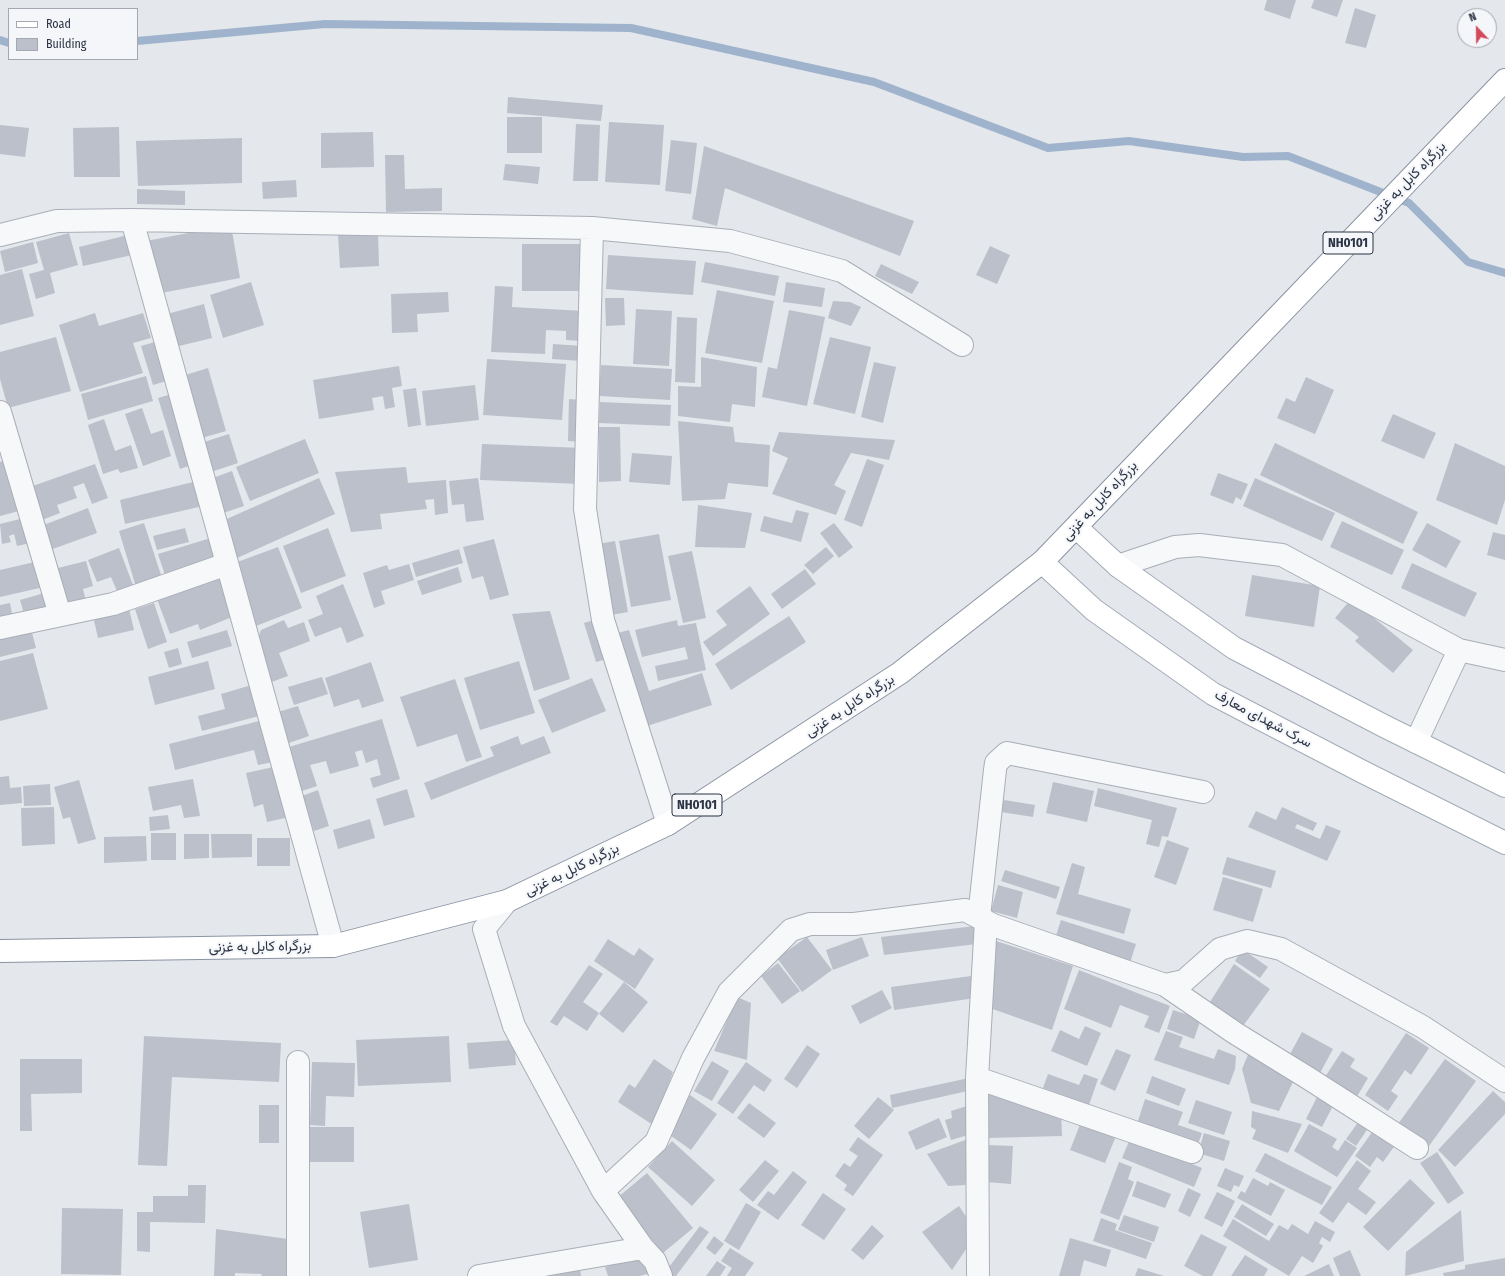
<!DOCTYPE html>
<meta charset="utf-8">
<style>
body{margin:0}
#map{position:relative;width:1505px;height:1276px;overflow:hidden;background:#e4e7ec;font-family:"Fira Sans Condensed",sans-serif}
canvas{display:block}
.legend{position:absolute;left:8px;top:8px;width:130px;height:52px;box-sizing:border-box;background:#f4f6f9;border:1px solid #a4a8b1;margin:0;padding:5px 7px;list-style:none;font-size:12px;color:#2b3445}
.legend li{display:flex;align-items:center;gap:8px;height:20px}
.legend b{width:20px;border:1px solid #a4a8b1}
.north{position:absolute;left:1457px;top:8px;width:40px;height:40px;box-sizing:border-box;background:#f4f6f9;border:1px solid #a4a8b1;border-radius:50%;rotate:338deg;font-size:11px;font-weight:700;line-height:16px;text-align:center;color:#2b3445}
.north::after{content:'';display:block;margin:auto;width:14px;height:18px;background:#d1495b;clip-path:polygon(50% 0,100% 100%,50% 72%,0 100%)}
</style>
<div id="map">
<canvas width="1505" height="1276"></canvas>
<ul class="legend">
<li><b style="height:5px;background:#fff"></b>Road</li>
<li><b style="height:11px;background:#bbc0ca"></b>Building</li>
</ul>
<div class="north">N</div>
</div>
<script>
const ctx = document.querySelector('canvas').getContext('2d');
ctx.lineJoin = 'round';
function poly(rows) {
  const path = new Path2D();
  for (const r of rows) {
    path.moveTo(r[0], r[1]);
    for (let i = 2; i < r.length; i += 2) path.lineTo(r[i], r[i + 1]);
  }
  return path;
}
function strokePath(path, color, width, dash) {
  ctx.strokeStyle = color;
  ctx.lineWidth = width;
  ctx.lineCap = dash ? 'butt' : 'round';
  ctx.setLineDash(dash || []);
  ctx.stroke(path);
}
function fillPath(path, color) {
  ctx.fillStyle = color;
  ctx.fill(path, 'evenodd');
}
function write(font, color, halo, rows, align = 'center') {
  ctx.font = font + ' "Fira Sans Condensed",Vazirmatn,sans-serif';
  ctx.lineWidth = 4;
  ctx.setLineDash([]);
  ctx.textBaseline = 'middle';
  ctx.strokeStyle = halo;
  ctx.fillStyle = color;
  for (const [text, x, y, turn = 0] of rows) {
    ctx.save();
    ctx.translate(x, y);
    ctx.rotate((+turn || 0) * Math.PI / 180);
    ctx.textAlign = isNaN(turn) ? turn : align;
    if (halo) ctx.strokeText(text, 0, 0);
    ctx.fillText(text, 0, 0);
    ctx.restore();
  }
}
strokePath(poly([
 [0,40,9,43],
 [137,41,325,24,631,28,874,82,1048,148,1129,141,1243,157,1288,156,1409,203,1468,262,1505,273]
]), '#9fb4cc', 8);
fillPath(poly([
 [1267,0,1296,0,1290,19,1264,10],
 [1314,0,1343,0,1337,17,1311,8],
 [1355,8,1376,15,1366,48,1345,43],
 [508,97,603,105,601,121,507,113],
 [507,117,542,117,542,153,507,153],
 [609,122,664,125,660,185,605,182],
 [576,124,600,125,598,181,573,181],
 [0,125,29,128,25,157,0,154],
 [119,127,120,177,74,177,73,128],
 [373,132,374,167,321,168,321,133],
 [242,138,242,183,138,186,136,141],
 [671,140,697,143,691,194,665,191],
 [704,146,914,221,900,256,725,188,717,226,692,219],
 [385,155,404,155,405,189,442,188,442,211,386,212],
 [505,164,540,167,538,184,503,180],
 [296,180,297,197,263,199,262,182],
 [137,189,185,191,185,205,137,204],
 [231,225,240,278,156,294,146,241],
 [378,232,379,266,340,268,338,234],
 [69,233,78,265,50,273,55,293,36,299,29,274,44,270,36,242],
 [128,235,132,255,83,266,79,247],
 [33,242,38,263,5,272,0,251],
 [522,244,581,244,580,291,522,291],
 [990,246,1010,255,997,284,976,275],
 [608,255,696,261,693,295,606,289],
 [705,262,779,276,775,296,701,282],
 [881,264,919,282,912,294,875,276],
 [22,269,34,316,0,325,0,275],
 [251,282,264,325,223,338,210,295],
 [786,282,825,288,822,307,783,302],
 [495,286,513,287,512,307,584,311,582,341,566,340,566,331,546,330,545,354,491,352],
 [717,290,774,301,762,363,705,353],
 [448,292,449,312,417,314,418,332,392,333,391,294],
 [605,298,624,298,625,325,606,326],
 [833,301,850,302,861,307,851,326,828,318],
 [204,304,212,338,175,347,167,314],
 [636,309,672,311,669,366,633,364],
 [789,310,825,317,807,406,762,397,768,367,777,369],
 [95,313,99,326,143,313,151,338,133,343,143,373,80,392,59,325],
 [677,317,697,318,695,383,675,382],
 [56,337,71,391,8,408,0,379,0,352],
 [830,337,871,347,855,414,813,404],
 [162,340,173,379,153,385,141,346],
 [553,344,583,346,582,361,552,359],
 [701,357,757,367,755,407,732,404,730,422,678,416,678,386,701,387],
 [487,359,566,364,562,420,483,415],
 [874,362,896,367,883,423,861,417],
 [601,365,672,369,670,400,599,396],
 [399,366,402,386,392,388,395,407,385,409,383,396,372,398,374,410,319,419,313,380],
 [208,368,226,431,198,439,179,377],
 [146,376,153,401,88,420,81,394],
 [1306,377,1334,390,1315,434,1277,418,1286,398,1295,402],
 [475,385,479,420,426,426,422,391],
 [416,388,421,425,408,427,403,390],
 [175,393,197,463,180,469,158,398],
 [569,399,582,400,581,442,568,441],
 [600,402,671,405,670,426,599,423],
 [142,408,151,434,163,430,171,456,143,466,125,414],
 [1393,414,1436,433,1424,459,1381,441],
 [104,419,115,451,131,445,138,468,120,473,118,469,103,474,88,425],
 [678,421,733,427,735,442,770,445,768,487,728,483,725,499,682,501],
 [599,427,620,427,621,481,599,482],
 [779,432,895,440,889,460,851,453,834,485,846,491,836,515,772,494,788,458,772,451],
 [229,434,238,463,208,473,198,444],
 [305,439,319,473,250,501,236,467],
 [1275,443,1418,512,1403,544,1260,475],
 [1455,443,1505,466,1505,500,1497,525,1436,500],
 [482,444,583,448,581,484,480,480],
 [632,453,672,456,670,485,629,482],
 [867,459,884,465,862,527,844,520],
 [5,460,19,511,0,516,0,462],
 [95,464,108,498,92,504,84,483,73,487,77,498,57,505,60,513,42,520,30,487],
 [406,467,408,483,446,480,448,513,435,515,434,499,425,500,427,509,380,514,382,529,351,532,335,472],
 [232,471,244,506,223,513,210,479],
 [1218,473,1248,484,1241,500,1236,497,1233,504,1210,495],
 [319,478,335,514,237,558,220,522],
 [478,478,484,520,466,522,464,504,452,505,449,481],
 [1255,478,1335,513,1322,541,1243,506],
 [197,481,203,506,125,524,120,500],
 [698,505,752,513,745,548,695,547],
 [88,508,97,533,50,550,41,526],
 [796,510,809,513,801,542,760,531,764,516,792,523],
 [28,517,35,542,17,546,14,534,9,536,11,542,2,544,0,524],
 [1342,521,1404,550,1392,575,1330,547],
 [144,523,162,578,136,587,119,531],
 [834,523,853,547,839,558,820,533],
 [1427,523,1461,541,1446,568,1412,550],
 [185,528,189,542,157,550,153,536],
 [328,528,346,576,301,593,283,546],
 [1493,532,1505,535,1505,560,1487,555],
 [659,534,671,600,631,607,619,541],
 [211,538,218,558,165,575,158,554],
 [494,539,509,595,490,600,483,576,472,579,463,547],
 [615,541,628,612,611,615,598,544],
 [278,547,302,608,256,626,232,564],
 [826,547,834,556,813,574,804,565],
 [119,548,133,585,117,591,111,577,97,582,88,560],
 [459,549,463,563,416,577,412,563],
 [692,551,706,618,683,623,668,556],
 [39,561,44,587,0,597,0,570],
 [86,561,93,586,83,589,86,601,64,607,54,569],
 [1412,563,1477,593,1465,617,1401,588],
 [409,564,414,580,381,591,385,604,374,608,363,573,387,565,389,570],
 [458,567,462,582,422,595,417,581],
 [805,569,816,584,782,609,771,594],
 [221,574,237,615,200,630,198,624,170,634,157,599],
 [1252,575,1320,586,1314,627,1245,616],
 [343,584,364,636,347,643,341,627,315,637,308,620,323,614,316,596],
 [750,586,770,614,713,656,703,642,727,625,716,611],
 [48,592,53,609,25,617,20,600],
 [1351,599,1413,650,1393,673,1355,641,1359,637,1335,618],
 [10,603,13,619,0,622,0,605],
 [154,603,167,642,148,649,135,609],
 [129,609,134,630,98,638,93,616],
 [550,611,570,679,534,691,512,614],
 [789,616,806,642,731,690,715,664],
 [598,619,610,658,596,662,584,623],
 [284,620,288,628,304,622,310,641,279,653,288,676,269,683,256,644,261,630],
 [677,620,678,626,696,623,706,670,658,681,655,666,688,659,685,647,642,657,635,630],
 [31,629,36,648,0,657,0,637],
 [227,630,232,646,192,658,187,642],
 [629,630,649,691,702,673,712,705,644,727,614,634],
 [178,648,182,664,169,668,164,652],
 [33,653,48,709,0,721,0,661],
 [208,661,215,689,155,705,148,677],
 [519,661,535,713,480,730,464,678],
 [371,662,384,701,362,708,359,699,334,707,325,678],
 [322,677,328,694,294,705,288,687],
 [592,678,606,711,552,733,538,700],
 [455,679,482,757,466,762,457,734,417,747,400,697],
 [255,684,263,715,202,731,198,716,225,709,221,694],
 [298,706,309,736,289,743,278,712],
 [267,719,278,761,258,765,254,750,175,770,169,744],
 [382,719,400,779,373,788,370,778,381,775,377,759,366,763,362,750,355,752,359,766,330,774,326,761,310,765,317,786,302,791,289,747],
 [518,736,521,745,544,736,551,753,431,800,424,783,494,756,490,747],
 [278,766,289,817,267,822,263,804,254,807,246,773],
 [9,776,10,788,21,787,22,803,0,805,0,777],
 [193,779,200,816,184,818,181,805,153,811,148,787],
 [79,780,96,839,78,844,70,817,63,819,54,787],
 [1053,782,1094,791,1087,822,1046,813],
 [50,784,51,805,24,806,23,786],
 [1098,788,1177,808,1168,837,1162,836,1159,847,1146,844,1152,820,1094,806],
 [407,789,415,817,384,826,376,799],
 [318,790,329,826,314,831,302,796],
 [1004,800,1035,805,1033,817,1001,812],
 [54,807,55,844,22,846,21,808],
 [1282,807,1317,823,1313,831,1297,824,1295,828,1320,839,1326,825,1341,831,1327,861,1248,827,1256,811,1276,820],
 [168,815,170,829,150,831,149,817],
 [370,819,375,838,338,849,333,830],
 [151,833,176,833,176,860,151,860],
 [184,834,209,834,209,858,184,859],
 [211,834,252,834,252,857,212,858],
 [146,836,147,861,104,863,104,837],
 [257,838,290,838,290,866,257,866],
 [1167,840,1189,848,1176,885,1154,877],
 [1227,857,1276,871,1271,888,1222,874],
 [1072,863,1085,867,1078,894,1131,909,1124,934,1056,914],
 [1005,870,1060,887,1056,899,1001,881],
 [1223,877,1263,889,1253,922,1213,910],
 [998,885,1023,892,1017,918,991,911],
 [1061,920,1136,944,1129,966,1054,942],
 [975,926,977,944,884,955,881,937],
 [807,937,832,970,802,992,777,958],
 [862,937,869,956,833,970,826,950],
 [608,939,634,956,639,948,654,959,635,989,594,961],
 [993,940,1073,966,1052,1030,987,1007],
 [1242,949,1268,967,1260,978,1235,961],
 [778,963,800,991,782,1004,761,976],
 [1234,964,1270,989,1243,1026,1210,1002],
 [589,965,603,974,583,1002,599,1013,587,1031,564,1016,557,1026,550,1022],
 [1079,970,1170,1006,1159,1033,1144,1027,1149,1016,1120,1005,1111,1028,1064,1009],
 [971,976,975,998,894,1010,891,987],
 [624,982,648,1002,623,1033,599,1014],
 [882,990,892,1008,860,1024,851,1006],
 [737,997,751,1003,747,1060,714,1051],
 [1173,1010,1201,1019,1194,1039,1167,1029],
 [1085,1026,1101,1033,1087,1066,1051,1051,1060,1030,1079,1039],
 [1166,1031,1183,1037,1179,1047,1214,1059,1218,1049,1236,1056,1235,1069,1229,1085,1154,1060],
 [1302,1032,1333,1049,1320,1073,1289,1056],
 [1406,1033,1429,1048,1411,1075,1405,1070,1391,1091,1398,1096,1388,1111,1365,1095],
 [144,1036,281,1043,279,1082,172,1077,167,1166,138,1165],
 [449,1036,451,1082,358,1086,356,1040],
 [514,1040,516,1065,469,1069,467,1043],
 [807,1045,820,1054,797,1088,784,1079],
 [1116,1049,1131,1055,1115,1091,1100,1084],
 [1250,1050,1294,1080,1279,1111,1251,1103,1242,1069],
 [1342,1051,1355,1059,1350,1067,1368,1078,1355,1100,1323,1080],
 [20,1059,82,1059,82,1093,31,1094,32,1131,20,1131],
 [654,1059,673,1072,653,1125,618,1102,629,1084,635,1088],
 [1445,1059,1476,1081,1429,1146,1398,1124],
 [712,1061,729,1071,712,1101,694,1091],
 [312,1062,355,1063,354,1097,326,1096,325,1126,310,1125],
 [746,1062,772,1080,764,1092,754,1085,733,1114,717,1103],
 [1048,1074,1079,1085,1084,1074,1098,1079,1089,1105,1043,1088],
 [1152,1076,1186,1089,1179,1106,1146,1093],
 [969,1078,972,1090,892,1108,890,1095],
 [988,1090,1061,1109,1062,1136,987,1138],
 [1493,1091,1505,1102,1505,1114,1455,1167,1438,1150],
 [1319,1093,1335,1102,1322,1127,1306,1119],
 [690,1095,717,1114,691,1150,664,1131],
 [878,1097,894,1110,869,1139,854,1126],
 [1145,1099,1183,1112,1178,1125,1202,1133,1197,1147,1136,1127],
 [1196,1100,1232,1112,1224,1135,1188,1123],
 [749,1103,776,1123,764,1138,737,1118],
 [259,1105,279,1105,279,1143,259,1143],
 [967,1106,975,1133,951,1140,945,1120,952,1118,951,1111],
 [1252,1111,1302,1124,1288,1153,1252,1139,1256,1130,1251,1127],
 [1362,1117,1371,1124,1356,1146,1346,1139],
 [939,1118,947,1137,916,1150,908,1132],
 [1081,1122,1116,1136,1105,1163,1070,1150],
 [1309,1124,1337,1139,1332,1147,1338,1151,1345,1140,1357,1148,1337,1177,1294,1151],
 [306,1127,354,1127,354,1162,305,1162],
 [1375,1128,1396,1144,1383,1162,1377,1157,1370,1167,1355,1156],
 [1204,1133,1230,1141,1224,1161,1198,1153],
 [858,1137,883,1155,853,1196,844,1190,847,1185,835,1176,844,1163,850,1167,858,1156,849,1150],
 [968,1139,973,1154,965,1185,948,1186,927,1154],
 [1130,1139,1202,1168,1194,1187,1122,1158],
 [672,1141,715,1180,692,1206,648,1167],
 [988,1145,1013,1146,1011,1184,986,1182],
 [1437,1152,1464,1193,1448,1204,1420,1163],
 [1265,1153,1332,1187,1322,1205,1255,1171],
 [765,1160,779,1171,753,1202,739,1190],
 [1357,1160,1371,1171,1358,1189,1376,1202,1366,1215,1348,1202,1333,1223,1319,1213],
 [1119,1162,1132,1167,1128,1179,1134,1182,1119,1220,1100,1213],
 [1225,1168,1244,1176,1239,1187,1234,1185,1231,1192,1217,1186],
 [793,1171,807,1182,778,1220,757,1205,768,1191,774,1195],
 [647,1173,693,1228,663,1253,617,1198],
 [1253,1178,1268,1186,1270,1182,1285,1190,1271,1216,1237,1198,1241,1191,1245,1193],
 [1410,1179,1435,1203,1388,1251,1363,1227],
 [1137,1181,1171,1194,1165,1208,1132,1196],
 [188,1185,206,1185,205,1223,150,1222,150,1252,137,1251,137,1212,153,1212,153,1196,188,1196],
 [1188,1188,1201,1194,1190,1217,1178,1211],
 [1217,1192,1235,1201,1222,1227,1204,1218],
 [823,1193,846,1209,824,1240,801,1225],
 [746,1203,761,1212,739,1250,724,1241],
 [409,1204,418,1260,369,1268,360,1212],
 [1242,1204,1274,1224,1266,1236,1234,1217],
 [959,1206,977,1233,952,1270,922,1232],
 [62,1208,123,1209,121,1275,61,1274],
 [1461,1210,1464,1261,1405,1276,1406,1252],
 [1124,1215,1159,1227,1154,1242,1118,1230],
 [1101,1218,1117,1224,1115,1230,1152,1243,1146,1259,1093,1241],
 [1233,1219,1269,1241,1279,1225,1288,1230,1292,1224,1308,1234,1315,1221,1335,1232,1330,1242,1322,1237,1319,1243,1323,1246,1313,1263,1302,1256,1289,1276,1223,1236],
 [872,1225,884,1236,863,1260,851,1250],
 [700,1226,709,1232,676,1276,673,1276,666,1271],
 [216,1229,288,1239,289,1276,261,1276,262,1274,235,1273,235,1276,214,1276],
 [1201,1234,1227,1247,1212,1276,1203,1276,1184,1266],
 [714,1236,724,1244,715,1255,706,1248],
 [1070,1238,1111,1250,1106,1267,1084,1260,1080,1276,1059,1276],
 [730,1248,754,1263,745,1276,727,1276,732,1268,721,1261],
 [1350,1250,1361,1276,1340,1276,1333,1258],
 [646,1255,651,1273,639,1276,608,1276,605,1267],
 [1245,1255,1268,1269,1264,1276,1231,1276],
 [1505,1258,1505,1276,1444,1276,1443,1273,1465,1269,1465,1265],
 [717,1261,726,1267,720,1276,706,1276],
 [1329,1264,1334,1276,1304,1276],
 [1138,1268,1164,1276,1135,1276],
 [580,1269,581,1276,551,1276,551,1275]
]), '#bbc0ca');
const minor = poly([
 [132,220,333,946],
 [592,228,585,509,603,620,668,824],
 [0,235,57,221,132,220,592,228,730,241,842,271,962,345],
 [0,412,60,615],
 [1118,566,1175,547,1199,545,1282,555,1459,650,1505,660],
 [0,628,113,604,227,564],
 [1416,742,1459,650],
 [507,901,484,929,514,1026,603,1191,643,1248,655,1261,661,1276],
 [979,917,995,770,996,763,1007,753,1203,792],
 [1165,985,1235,1033,1308,1078,1417,1148],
 [977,1078,1192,1152],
 [603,1191,656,1142,693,1058,729,992,791,930,810,924,854,924,965,910,993,925,1165,985,1184,981,1220,949,1247,941,1281,949,1423,1027,1505,1081],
 [978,1274,977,1078,986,921],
 [298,1276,298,1062],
 [479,1276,643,1248]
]);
const major = poly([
 [1077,528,1118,566,1234,648,1384,726,1505,786],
 [1042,562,1094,610,1213,694,1363,772,1505,843]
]);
const highway = poly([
 [0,951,333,946,507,901,668,824,900,673,1042,562,1505,80]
]);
strokePath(minor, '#a9aeb7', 24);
strokePath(major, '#a3abb8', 24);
strokePath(highway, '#8b94a3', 24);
strokePath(minor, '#f7f8fa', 22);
strokePath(major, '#fff', 22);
strokePath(highway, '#fff', 22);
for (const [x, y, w] of [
 [1348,243,50],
 [697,805,50]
]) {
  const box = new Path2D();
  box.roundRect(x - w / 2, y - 11, w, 22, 3);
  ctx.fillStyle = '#f4f6f9';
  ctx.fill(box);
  strokePath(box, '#2b3445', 1);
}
write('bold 13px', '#2b3445', null, [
 ["NH0101",1348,243],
 ["NH0101",697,805]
]);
write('14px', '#2b3445', '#f4f6f9', [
 ["بزرگراه کابل به غزنی",1408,181,-46],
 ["بزرگراه کابل به غزنی",1100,501,-47],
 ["بزرگراه کابل به غزنی",850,706,-33],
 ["سرک شهدای معارف",1263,719,28],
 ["بزرگراه کابل به غزنی",572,870,-26],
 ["بزرگراه کابل به غزنی",260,947,-1]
]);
</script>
